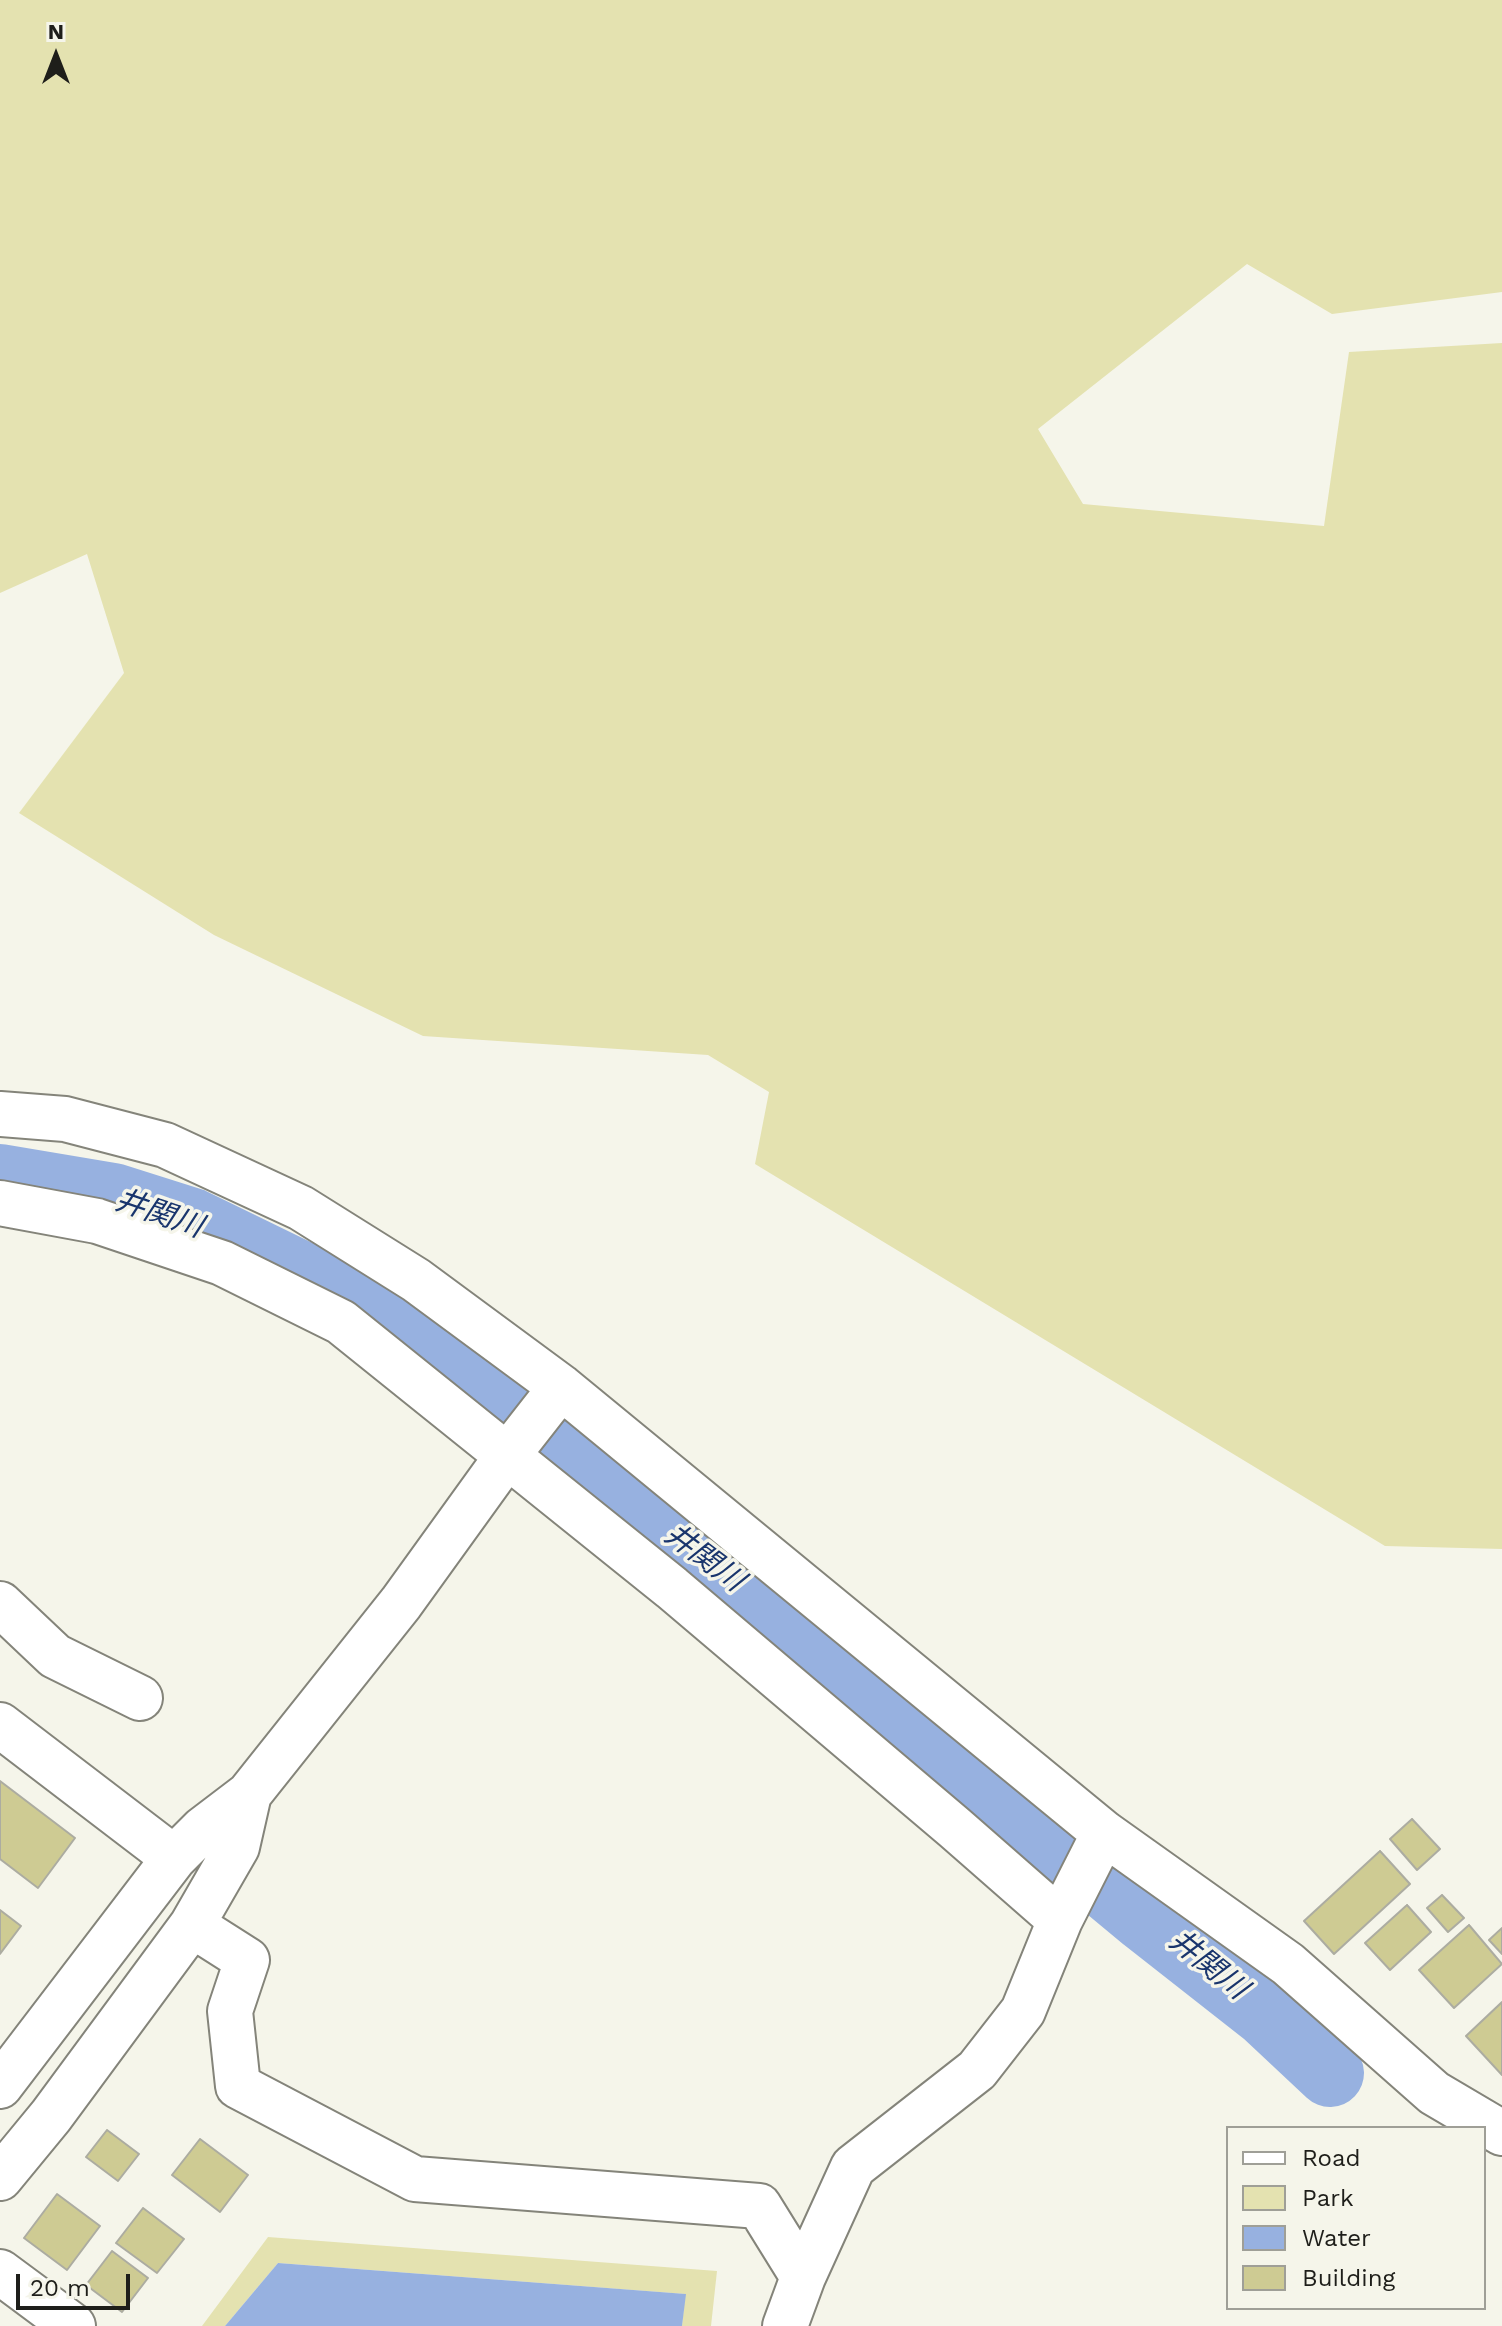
<!DOCTYPE html>
<meta charset="utf-8">
<style>
body{margin:0}
#map{position:relative;width:1502px;height:2326px;overflow:hidden;background:#f5f5ea;font-family:"Work Sans",sans-serif}
canvas{display:block}
.legend{position:absolute;left:1226px;top:2126px;width:260px;height:184px;box-sizing:border-box;background:#f5f5ea;border:2px solid #9f9f97;margin:0;padding:10px 14px;list-style:none;font-size:24px;color:#1e1e1a}
.legend li{display:flex;align-items:center;gap:16px;height:40px}
.legend b{width:40px;border:2px solid #9f9f97}
.north{position:absolute;left:16px;top:16px;width:80px;height:80px;-webkit-text-stroke:6px #f5f5ea;paint-order:stroke;rotate:0deg;font-size:22px;font-weight:700;line-height:32px;text-align:center;color:#1e1e1a}
.north::after{content:'';display:block;margin:auto;width:28px;height:36px;background:#1e1e1a;clip-path:polygon(50% 0,100% 100%,50% 72%,0 100%)}
.scale{position:absolute;left:16px;top:2274px;width:114px;height:36px;box-sizing:border-box;border:4px solid #1e1e1a;border-top:0;padding-left:10px;font-size:24px;line-height:28px;white-space:nowrap;color:#1e1e1a;-webkit-text-stroke:6px #f5f5ea;paint-order:stroke}
</style>
<div id="map">
<canvas width="1502" height="2326"></canvas>
<ul class="legend">
<li><b style="height:10px;background:#fff"></b>Road</li>
<li><b style="height:22px;background:#e4e2b0"></b>Park</li>
<li><b style="height:22px;background:#97b1e0"></b>Water</li>
<li><b style="height:22px;background:#cecb93"></b>Building</li>
</ul>
<div class="north">N</div>
<div class="scale">20 m</div>
</div>
<script>
const ctx = document.querySelector('canvas').getContext('2d');
ctx.lineJoin = 'round';
function fillPath(path, color) {
  ctx.fillStyle = color;
  ctx.fill(path, 'evenodd');
}
function poly(rows) {
  const path = new Path2D();
  for (const r of rows) {
    path.moveTo(r[0], r[1]);
    for (let i = 2; i < r.length; i += 2) path.lineTo(r[i], r[i + 1]);
  }
  return path;
}
function strokePath(path, color, width, dash) {
  ctx.strokeStyle = color;
  ctx.lineWidth = width;
  ctx.lineCap = dash ? 'butt' : 'round';
  ctx.setLineDash(dash || []);
  ctx.stroke(path);
}
function write(font, color, halo, rows, align = 'center') {
  ctx.font = font + ' "Work Sans","Noto Sans JP",sans-serif';
  ctx.lineWidth = 7;
  ctx.setLineDash([]);
  ctx.textBaseline = 'middle';
  ctx.strokeStyle = halo;
  ctx.fillStyle = color;
  for (const [text, x, y, turn = 0] of rows) {
    ctx.save();
    ctx.translate(x, y);
    ctx.rotate((+turn || 0) * Math.PI / 180);
    ctx.textAlign = isNaN(turn) ? turn : align;
    if (halo) ctx.strokeText(text, 0, 0);
    ctx.fillText(text, 0, 0);
    ctx.restore();
  }
}
fillPath(poly([
 [0,0,1502,0,1502,292,1332,314,1247,264,1038,429,1083,504,1324,526,1349,352,1502,343,1502,1549,1385,1546,755,1164,769,1092,708,1055,423,1036,214,935,19,813,124,673,87,554,0,593],
 [268,2237,717,2271,711,2326,682,2326,685,2294,278,2263,225,2326,202,2326]
]), '#e4e2b0');
fillPath(poly([
 [278,2263,686,2294,682,2326,225,2326]
]), '#97b1e0');
strokePath(poly([
 [0,1178,113,1197,192,1222,309,1279,430,1355,779,1614,1145,1918,1266,2013,1330,2073]
]), '#97b1e0', 68);
const building = poly([
 [0,1781,75,1838,38,1888,0,1859,0,1781],
 [1412,1819,1440,1849,1417,1870,1390,1839,1412,1819],
 [1380,1851,1410,1884,1334,1954,1304,1921,1380,1851],
 [1442,1895,1464,1918,1448,1932,1427,1908,1442,1895],
 [1407,1905,1431,1932,1390,1970,1365,1943,1407,1905],
 [0,1910,21,1926,0,1954,0,1910],
 [1469,1925,1502,1964,1454,2008,1419,1970,1469,1925],
 [1502,1928,1502,1954,1489,1940,1502,1928],
 [1502,2002,1502,2075,1466,2036,1502,2002],
 [107,2130,139,2154,118,2181,86,2157,107,2130],
 [200,2139,248,2175,220,2212,172,2175,200,2139],
 [57,2194,100,2226,67,2270,24,2238,57,2194],
 [143,2208,184,2239,157,2273,116,2243,143,2208],
 [112,2251,148,2278,122,2312,86,2285,112,2251]
]);
fillPath(building, '#cecb93');
strokePath(building, '#acaca1', 2);
const minor = poly([
 [0,1114,65,1119,165,1145,301,1208,416,1280,561,1387,1104,1833,1288,1964,1434,2093,1502,2133],
 [0,1203,97,1221,222,1263,341,1322,672,1588,955,1828,1060,1920],
 [0,1604,55,1656,140,1698],
 [0,1725,174,1858],
 [192,1925,247,1960,230,2011,238,2086,415,2179,759,2206,803,2277],
 [0,2086,174,1858,203,1829,249,1794,401,1603,507,1456,561,1387],
 [0,2178,51,2116,192,1925,237,1847,249,1794],
 [0,2272,73,2326],
 [785,2326,803,2277,853,2167,977,2070,1023,2011,1060,1920,1104,1833]
]);
strokePath(minor, '#84847a', 48);
strokePath(minor, '#fff', 44);
write('italic 30px', '#19356d', '#f5f5ea', [
 ["井関川",159,1214,19],
 ["井関川",704,1558,37],
 ["井関川",1208,1965,39]
]);
</script>
